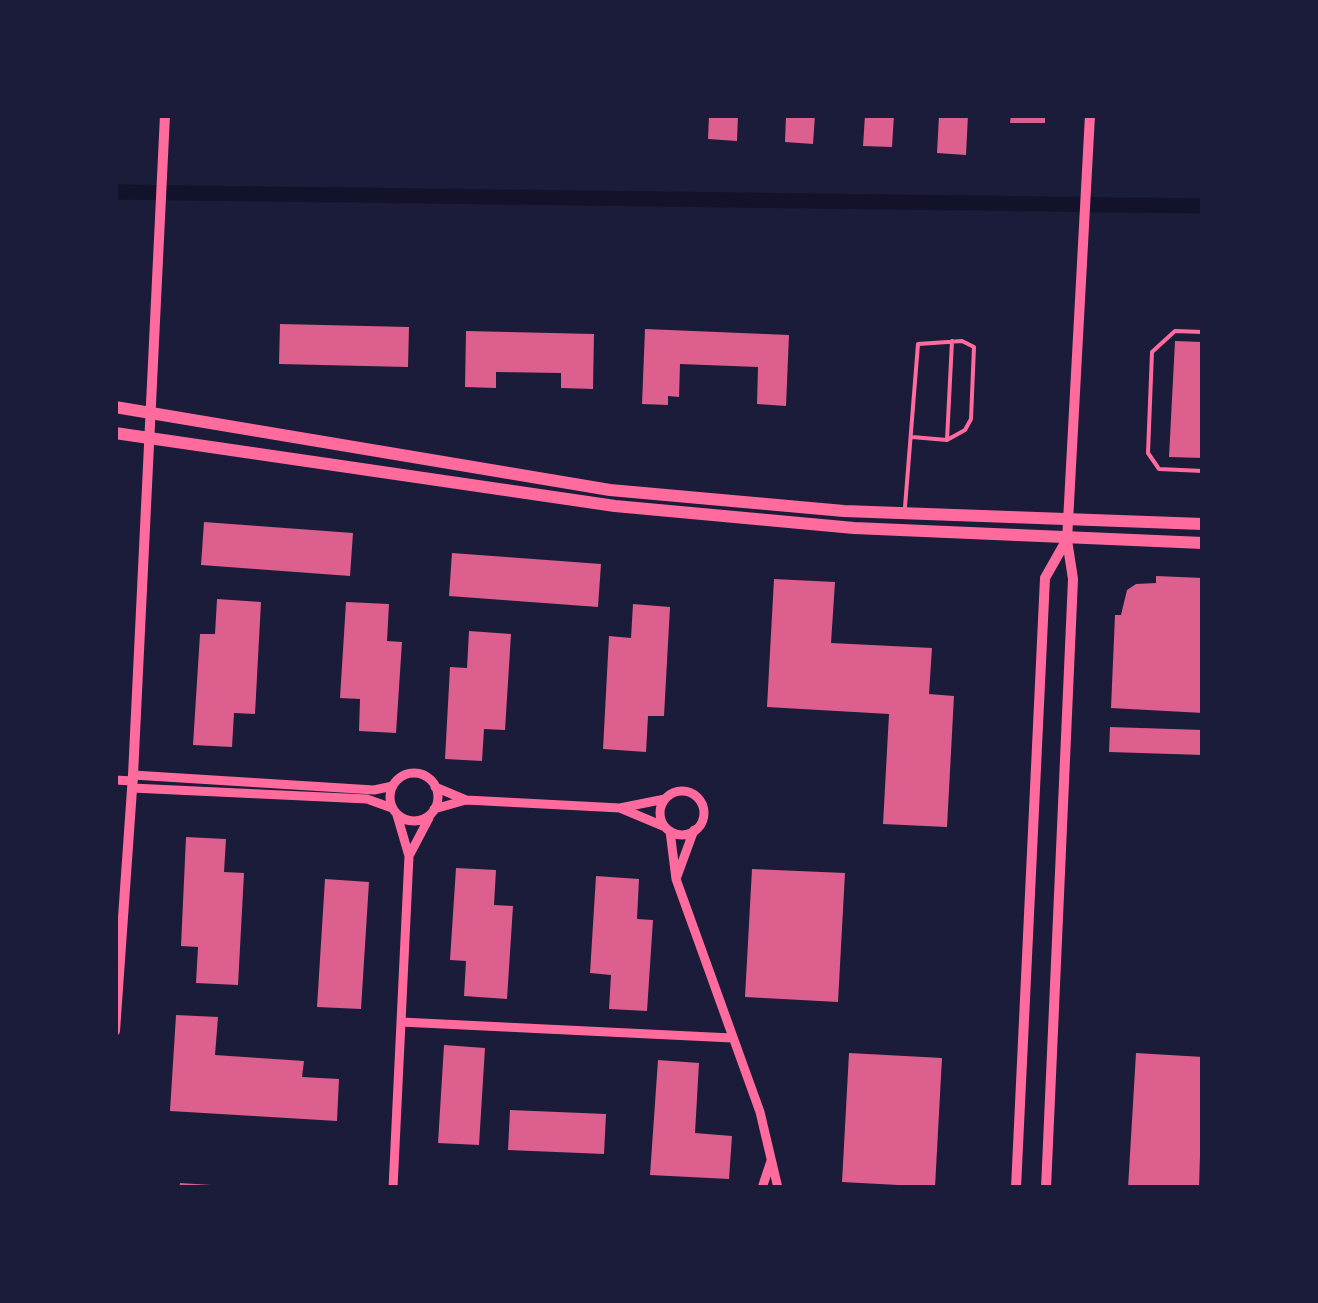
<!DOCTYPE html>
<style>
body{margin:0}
#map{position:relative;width:1318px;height:1303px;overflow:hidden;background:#1b1b3a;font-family:"Open Sans",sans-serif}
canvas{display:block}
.frame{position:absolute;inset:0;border:118px solid #1b1b3a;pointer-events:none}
</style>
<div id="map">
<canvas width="1318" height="1303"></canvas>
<div class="frame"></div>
</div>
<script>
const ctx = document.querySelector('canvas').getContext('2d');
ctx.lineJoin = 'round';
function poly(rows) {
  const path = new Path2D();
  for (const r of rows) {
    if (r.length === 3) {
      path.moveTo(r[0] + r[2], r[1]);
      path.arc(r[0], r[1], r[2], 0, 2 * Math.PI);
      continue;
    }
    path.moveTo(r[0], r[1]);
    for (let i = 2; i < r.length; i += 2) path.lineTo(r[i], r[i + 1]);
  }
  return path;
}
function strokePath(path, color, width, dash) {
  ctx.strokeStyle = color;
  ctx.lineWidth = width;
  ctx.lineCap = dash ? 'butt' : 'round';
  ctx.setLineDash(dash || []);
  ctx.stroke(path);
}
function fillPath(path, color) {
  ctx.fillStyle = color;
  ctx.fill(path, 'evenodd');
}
strokePath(poly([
 [115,192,1203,206]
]), '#12122b', 15);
fillPath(poly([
 [709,115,738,115,737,141,708,139],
 [786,115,815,115,813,144,785,142],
 [865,115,894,115,892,147,863,146],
 [939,115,968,115,966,155,937,153],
 [1011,115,1045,115,1045,123,1010,123],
 [280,324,409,327,408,367,279,364],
 [645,329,789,335,786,406,757,404,758,367,680,364,679,397,668,396,668,405,642,404],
 [466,331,594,334,593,389,561,388,561,373,496,372,496,388,465,387],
 [1175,341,1203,342,1203,458,1169,457],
 [204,522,353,533,350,576,201,565],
 [452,553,601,564,598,607,449,596],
 [1156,576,1203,578,1203,713,1111,708,1115,615,1121,615,1127,590,1136,584,1156,583],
 [774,579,835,582,831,643,932,648,929,694,954,696,947,827,883,824,889,714,767,707],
 [217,599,261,602,255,714,234,713,232,747,193,745,200,634,215,634],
 [346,602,389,604,387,641,402,642,396,733,359,731,360,699,340,698],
 [633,604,670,607,664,716,648,716,646,752,603,749,609,636,631,638],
 [469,631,511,634,505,730,484,729,482,761,445,759,450,667,467,668],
 [1110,727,1203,730,1203,755,1109,752],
 [186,837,226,839,224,872,244,873,238,985,196,983,198,947,181,946],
 [456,868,496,870,494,905,513,906,507,999,464,996,466,961,450,960],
 [752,869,845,873,838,1002,745,997],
 [596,876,639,879,637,919,653,920,647,1011,609,1009,611,975,590,973],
 [325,879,369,882,361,1009,317,1007],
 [176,1015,218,1017,215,1055,304,1061,302,1077,339,1079,337,1121,170,1111],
 [444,1045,485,1048,479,1145,438,1143],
 [849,1053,942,1058,935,1187,842,1182],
 [1136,1053,1203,1057,1199,1188,1128,1188],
 [658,1060,699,1063,695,1133,732,1136,729,1179,650,1175],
 [510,1110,606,1114,604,1154,508,1150],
 [180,1183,211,1185,211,1188,179,1188]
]), '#dd5f8e');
strokePath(poly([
 [1203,332,1175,331,1152,352,1148,453,1159,469,1203,471],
 [947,440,952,341],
 [905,507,918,344,962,341,974,347,971,419,965,430,947,440,912,437]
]), '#ff6b9d', 4);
strokePath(poly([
 [414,797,24],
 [133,775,374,790,393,786],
 [115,780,133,781],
 [132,788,367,799,392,808],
 [682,813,22],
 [466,800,620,808],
 [434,809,466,800,435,787],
 [397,815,409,856,429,818],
 [663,826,620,808,665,799],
 [670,831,676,879,694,830],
 [676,879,760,1112,778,1188],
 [401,1022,732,1038],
 [393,1188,409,856],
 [762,1188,771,1161]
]), '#ff6b9d', 9);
strokePath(poly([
 [115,1031,133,775,165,115],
 [1016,1188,1045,578,1066,541],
 [1046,1188,1073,579,1067,540,1090,115]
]), '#ff6b9d', 10);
strokePath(poly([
 [115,407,610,490,844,511,1203,524],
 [115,433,615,506,854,528,1203,543]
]), '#ff6b9d', 12);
</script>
